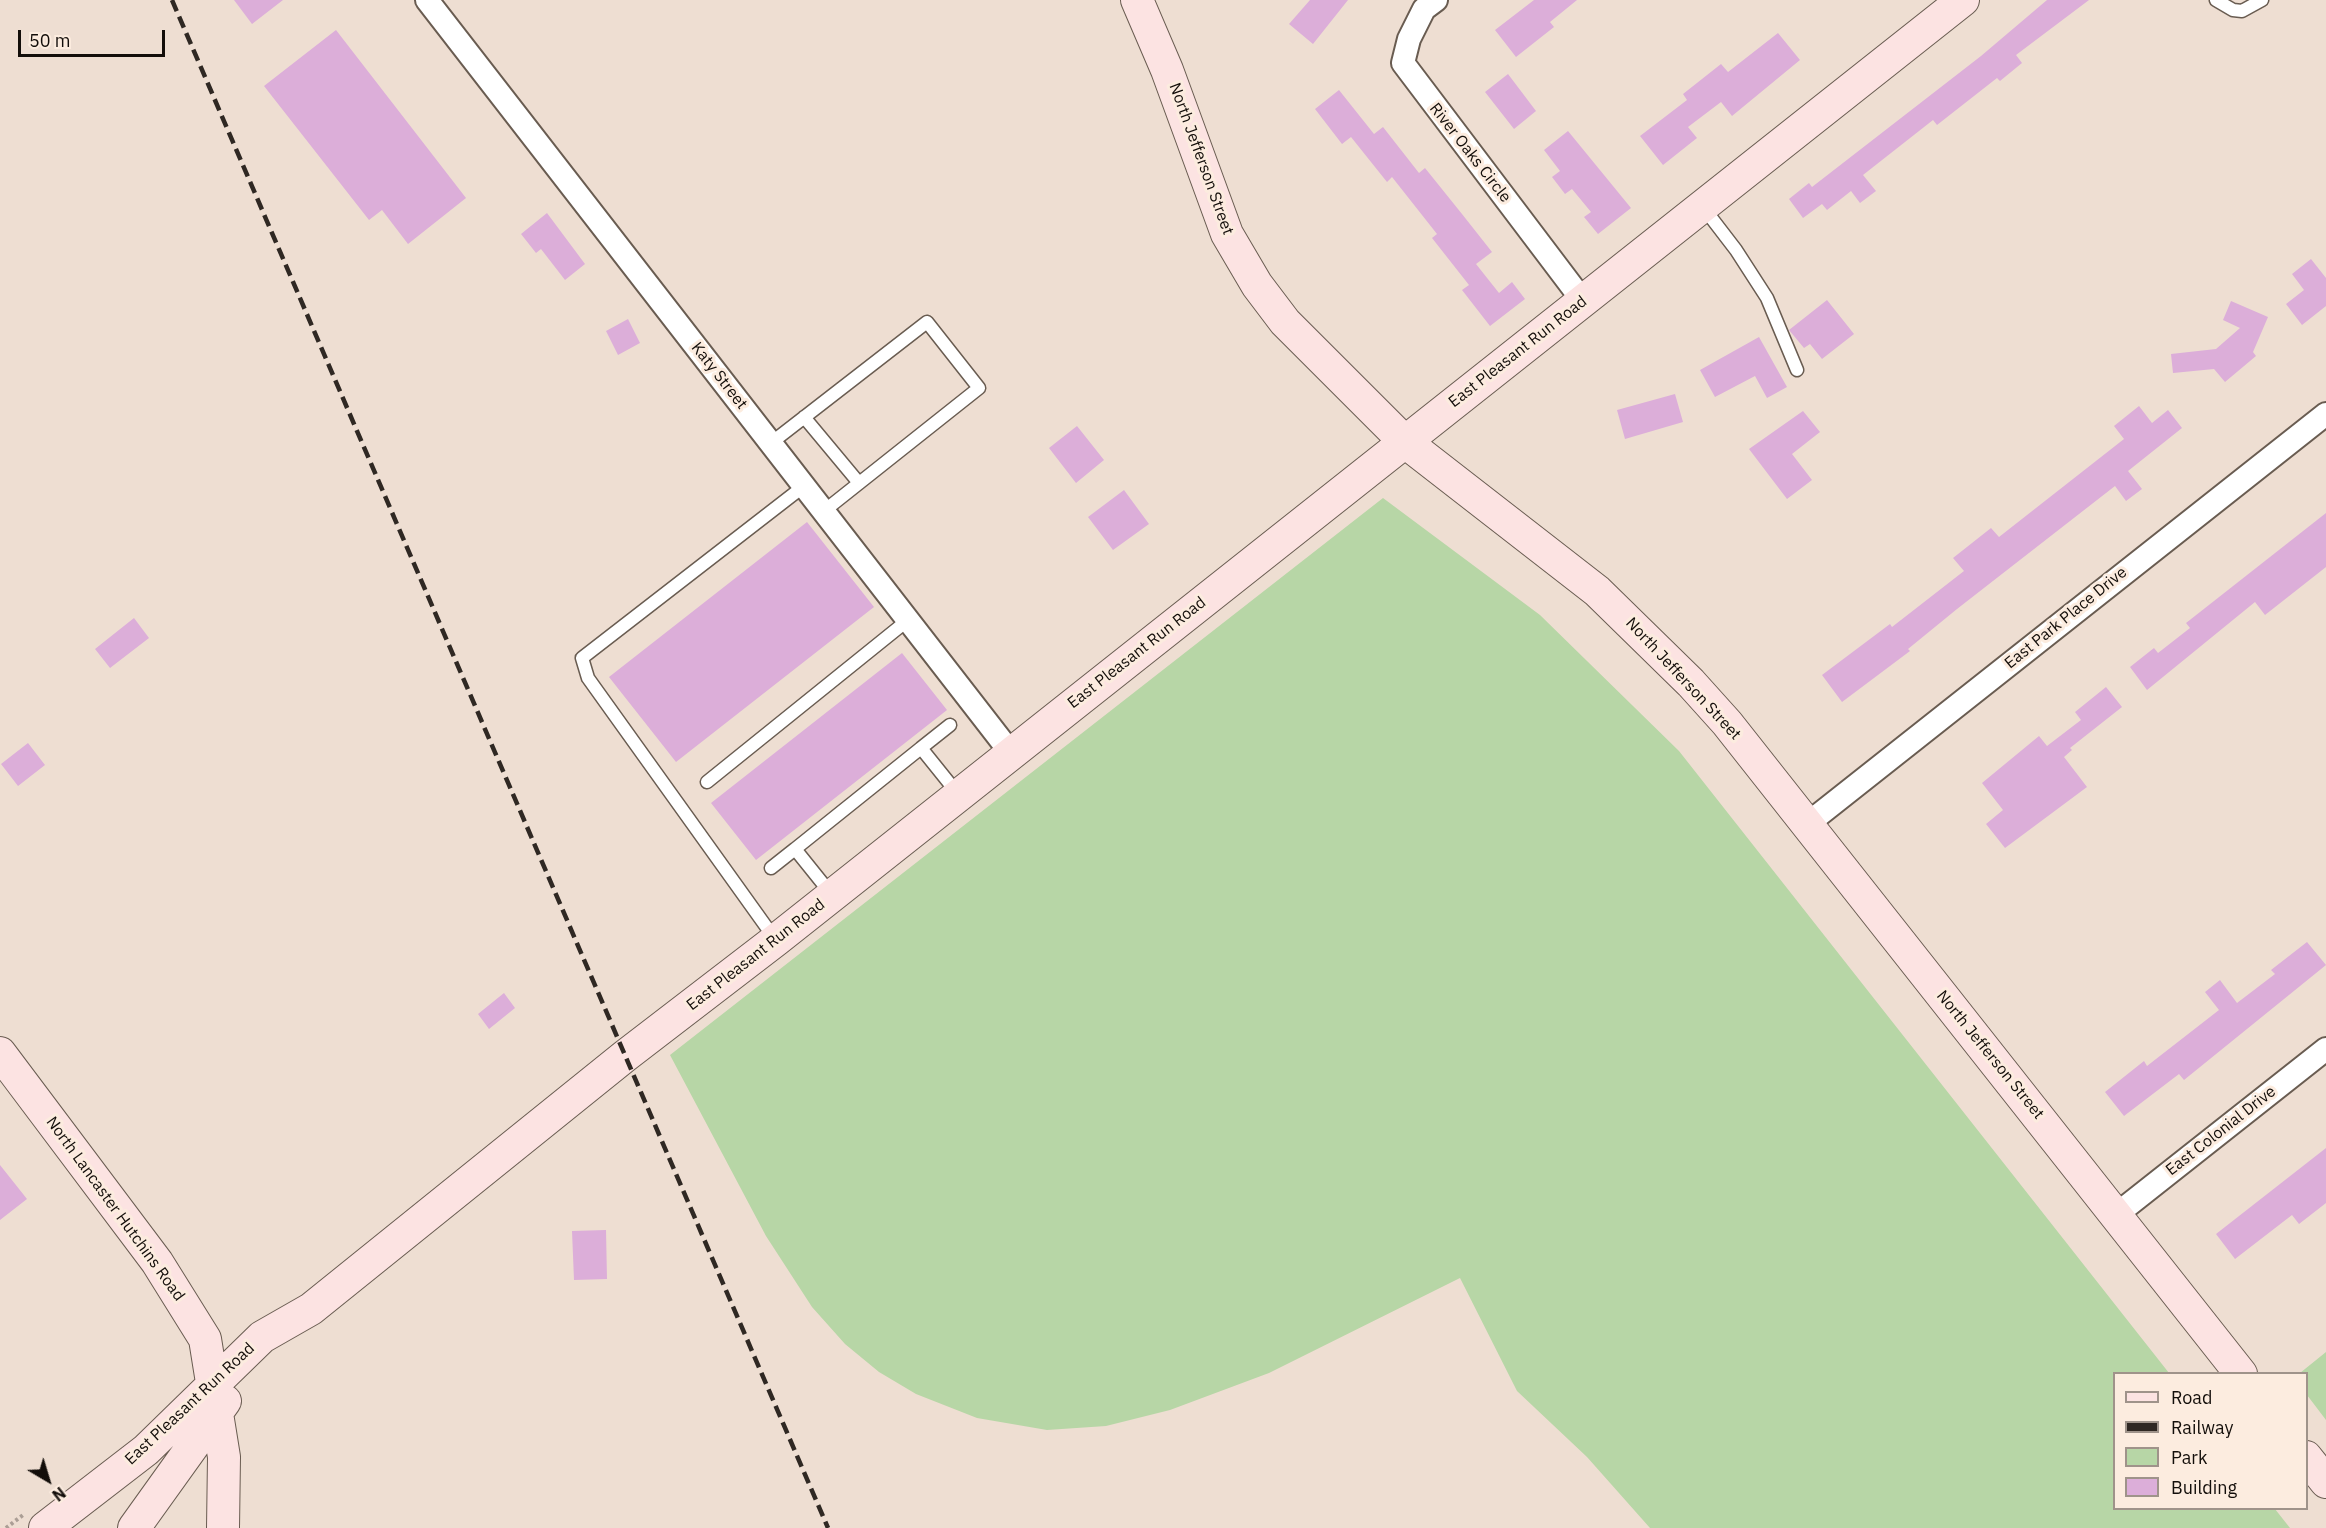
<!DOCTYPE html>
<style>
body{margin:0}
#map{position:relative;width:2326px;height:1528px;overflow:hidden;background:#eeded2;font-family:"IBM Plex Sans",sans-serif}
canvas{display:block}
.legend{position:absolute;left:2113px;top:1372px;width:195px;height:138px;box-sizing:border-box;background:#fcecdf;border:2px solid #9f938a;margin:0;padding:8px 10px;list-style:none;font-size:18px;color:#130e0a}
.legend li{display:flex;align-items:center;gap:12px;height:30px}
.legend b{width:30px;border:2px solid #9f938a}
.north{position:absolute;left:18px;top:1450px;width:60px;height:60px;-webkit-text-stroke:4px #fcecdf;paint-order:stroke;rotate:142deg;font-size:16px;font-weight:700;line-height:24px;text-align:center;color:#130e0a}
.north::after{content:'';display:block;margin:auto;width:21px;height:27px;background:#130e0a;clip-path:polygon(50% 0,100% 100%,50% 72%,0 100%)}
.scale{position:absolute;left:18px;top:30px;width:147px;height:27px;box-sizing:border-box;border:3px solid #130e0a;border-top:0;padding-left:8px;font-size:18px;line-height:21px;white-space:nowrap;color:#130e0a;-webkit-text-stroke:4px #fcecdf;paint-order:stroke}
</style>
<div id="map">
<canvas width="2326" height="1528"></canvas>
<ul class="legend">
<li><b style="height:8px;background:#fce3e2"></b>Road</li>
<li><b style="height:8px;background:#2f2823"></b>Railway</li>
<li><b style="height:16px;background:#b7d6a6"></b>Park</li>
<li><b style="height:16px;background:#dcaed9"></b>Building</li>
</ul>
<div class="north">N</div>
<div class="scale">50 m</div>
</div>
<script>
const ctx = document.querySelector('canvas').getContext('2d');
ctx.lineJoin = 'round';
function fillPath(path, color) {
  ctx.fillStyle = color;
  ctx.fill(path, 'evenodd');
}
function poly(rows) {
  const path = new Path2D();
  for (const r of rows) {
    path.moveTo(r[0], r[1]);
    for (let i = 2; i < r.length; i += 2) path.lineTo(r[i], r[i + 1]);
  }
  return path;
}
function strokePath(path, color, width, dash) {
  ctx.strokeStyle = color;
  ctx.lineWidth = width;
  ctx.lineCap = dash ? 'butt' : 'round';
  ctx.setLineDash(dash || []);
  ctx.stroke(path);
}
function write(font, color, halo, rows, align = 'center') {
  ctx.font = font + ' "IBM Plex Sans",sans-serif';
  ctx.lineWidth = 6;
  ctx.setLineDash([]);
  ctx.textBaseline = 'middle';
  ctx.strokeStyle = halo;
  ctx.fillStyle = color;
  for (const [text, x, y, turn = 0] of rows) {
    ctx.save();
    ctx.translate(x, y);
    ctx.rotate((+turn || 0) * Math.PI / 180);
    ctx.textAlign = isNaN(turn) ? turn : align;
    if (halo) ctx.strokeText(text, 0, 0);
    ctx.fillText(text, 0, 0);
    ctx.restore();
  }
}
fillPath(poly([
 [1383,498,1540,615,1679,751,2169,1373,2114,1374,2114,1508,2275,1509,2290,1528,1650,1528,1587,1457,1517,1391,1460,1278,1269,1373,1170,1410,1106,1426,1047,1430,977,1418,916,1394,879,1372,845,1344,812,1307,766,1236,670,1055],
 [2326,1352,2326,1420,2307,1395,2306,1374,2300,1373]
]), '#b7d6a6');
fillPath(poly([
 [234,0,283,0,252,24],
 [1310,0,1348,0,1313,44,1289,24],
 [1534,0,1577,0,1550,22,1554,27,1516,57,1495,30],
 [2047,0,2089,0,2016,55,2022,63,2000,81,1997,78,1937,125,1933,120,1863,175,1876,191,1860,203,1851,191,1827,210,1822,204,1803,218,1789,199,1809,183,1812,187,1981,56],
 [336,30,466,198,408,244,382,210,369,220,264,86],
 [1778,33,1800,60,1732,116,1721,102,1688,127,1697,138,1663,165,1640,136,1687,100,1683,94,1721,64,1728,72],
 [1508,74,1536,111,1514,129,1485,92],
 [1339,90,1374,134,1383,127,1419,173,1425,168,1462,214,1492,252,1476,264,1499,293,1512,282,1525,299,1490,326,1462,290,1469,285,1432,238,1437,234,1392,177,1387,182,1351,137,1342,144,1315,109],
 [1568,131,1631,208,1598,234,1584,217,1591,212,1572,189,1565,194,1552,177,1560,171,1544,150],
 [547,213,585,264,565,280,541,249,536,253,521,234],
 [2311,259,2326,278,2326,306,2302,325,2286,304,2304,290,2292,274],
 [1827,300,1854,334,1822,359,1810,344,1804,348,1789,330],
 [2231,301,2268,317,2253,352,2256,356,2225,382,2214,369,2173,373,2171,354,2216,349,2240,328,2223,320],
 [628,319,640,343,618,355,606,331],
 [1759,337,1787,387,1767,398,1755,376,1715,397,1700,370],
 [1675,394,1683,422,1625,439,1617,410],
 [2139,406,2152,423,2168,410,2182,428,2128,471,2142,489,2126,501,2115,486,1957,609,1908,649,1910,651,1842,702,1822,675,1890,624,1892,627,1964,571,1953,558,1991,528,1999,537,2124,439,2114,426],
 [1803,411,1820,432,1792,454,1812,480,1787,499,1749,449],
 [1077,426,1104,460,1076,483,1049,448],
 [1124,490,1149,524,1113,550,1088,517],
 [2326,513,2326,567,2265,615,2255,602,2147,690,2130,667,2154,648,2158,653,2190,628,2186,623],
 [807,522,874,607,676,762,609,677],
 [134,618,149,638,110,668,95,649],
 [902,653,947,710,756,860,711,803],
 [2106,687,2122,707,2070,748,2072,750,2064,757,2087,787,2005,848,1986,824,2003,810,1982,783,2039,736,2047,746,2081,720,2075,712],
 [28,743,45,765,18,786,1,764],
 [2307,942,2326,965,2184,1080,2179,1074,2124,1116,2105,1092,2144,1061,2147,1066,2219,1010,2205,992,2220,980,2237,1003,2275,974,2271,970],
 [504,993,515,1008,489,1029,478,1014],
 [2326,1148,2326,1203,2299,1224,2292,1215,2235,1259,2216,1234],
 [0,1165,27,1199,0,1220],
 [606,1230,607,1279,574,1280,572,1231]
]), '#dcaed9');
const lane = poly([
 [2216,0,2233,10,2242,11,2262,0],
 [1703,207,1736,250,1767,298,1797,370],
 [804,417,859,483],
 [771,443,927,322,979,388,824,511],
 [921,748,950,725],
 [707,782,908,620],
 [771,868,795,849],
 [832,895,795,849,921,748,958,794],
 [775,939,588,678,582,658,804,486]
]);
const street = poly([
 [427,0,1011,753],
 [1436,0,1424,9,1409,39,1403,63,1583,301],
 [1806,825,2326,414],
 [2117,1214,2326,1049]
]);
const secondary = poly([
 [1137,0,1167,70,1227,234,1257,285,1285,322,1404,441,1597,591,1691,683,1727,723,2241,1374],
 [0,1053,157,1262,205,1339,224,1457,223,1528],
 [2306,1457,2326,1482],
 [45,1528,146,1450,262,1337,311,1309,625,1056,776,940,1963,0],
 [134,1528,225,1401]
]);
strokePath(lane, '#695c51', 15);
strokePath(street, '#695c51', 26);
strokePath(secondary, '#695c51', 34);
strokePath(poly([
 [6,1528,23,1515]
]), '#ab9e95', 4, [3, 3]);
strokePath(lane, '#fff', 12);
strokePath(street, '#fff', 22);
strokePath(secondary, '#fce3e2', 32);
strokePath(poly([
 [172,0,828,1528]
]), '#2f2823', 4.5, [12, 6]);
write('16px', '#130e0a', '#fcecdf', [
 ["River Oaks Circle",1470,153,52],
 ["North Jefferson Street",1201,159,70],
 ["East Pleasant Run Road",1518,352,-38],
 ["Katy Street",719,376,52],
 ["East Park Place Drive",2066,618,-39],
 ["East Pleasant Run Road",1137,653,-38],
 ["North Jefferson Street",1683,679,47],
 ["East Pleasant Run Road",756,955,-38],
 ["North Jefferson Street",1990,1055,51],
 ["East Colonial Drive",2221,1131,-38],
 ["North Lancaster Hutchins Road",115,1209,54],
 ["East Pleasant Run Road",190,1404,-43]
]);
</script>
